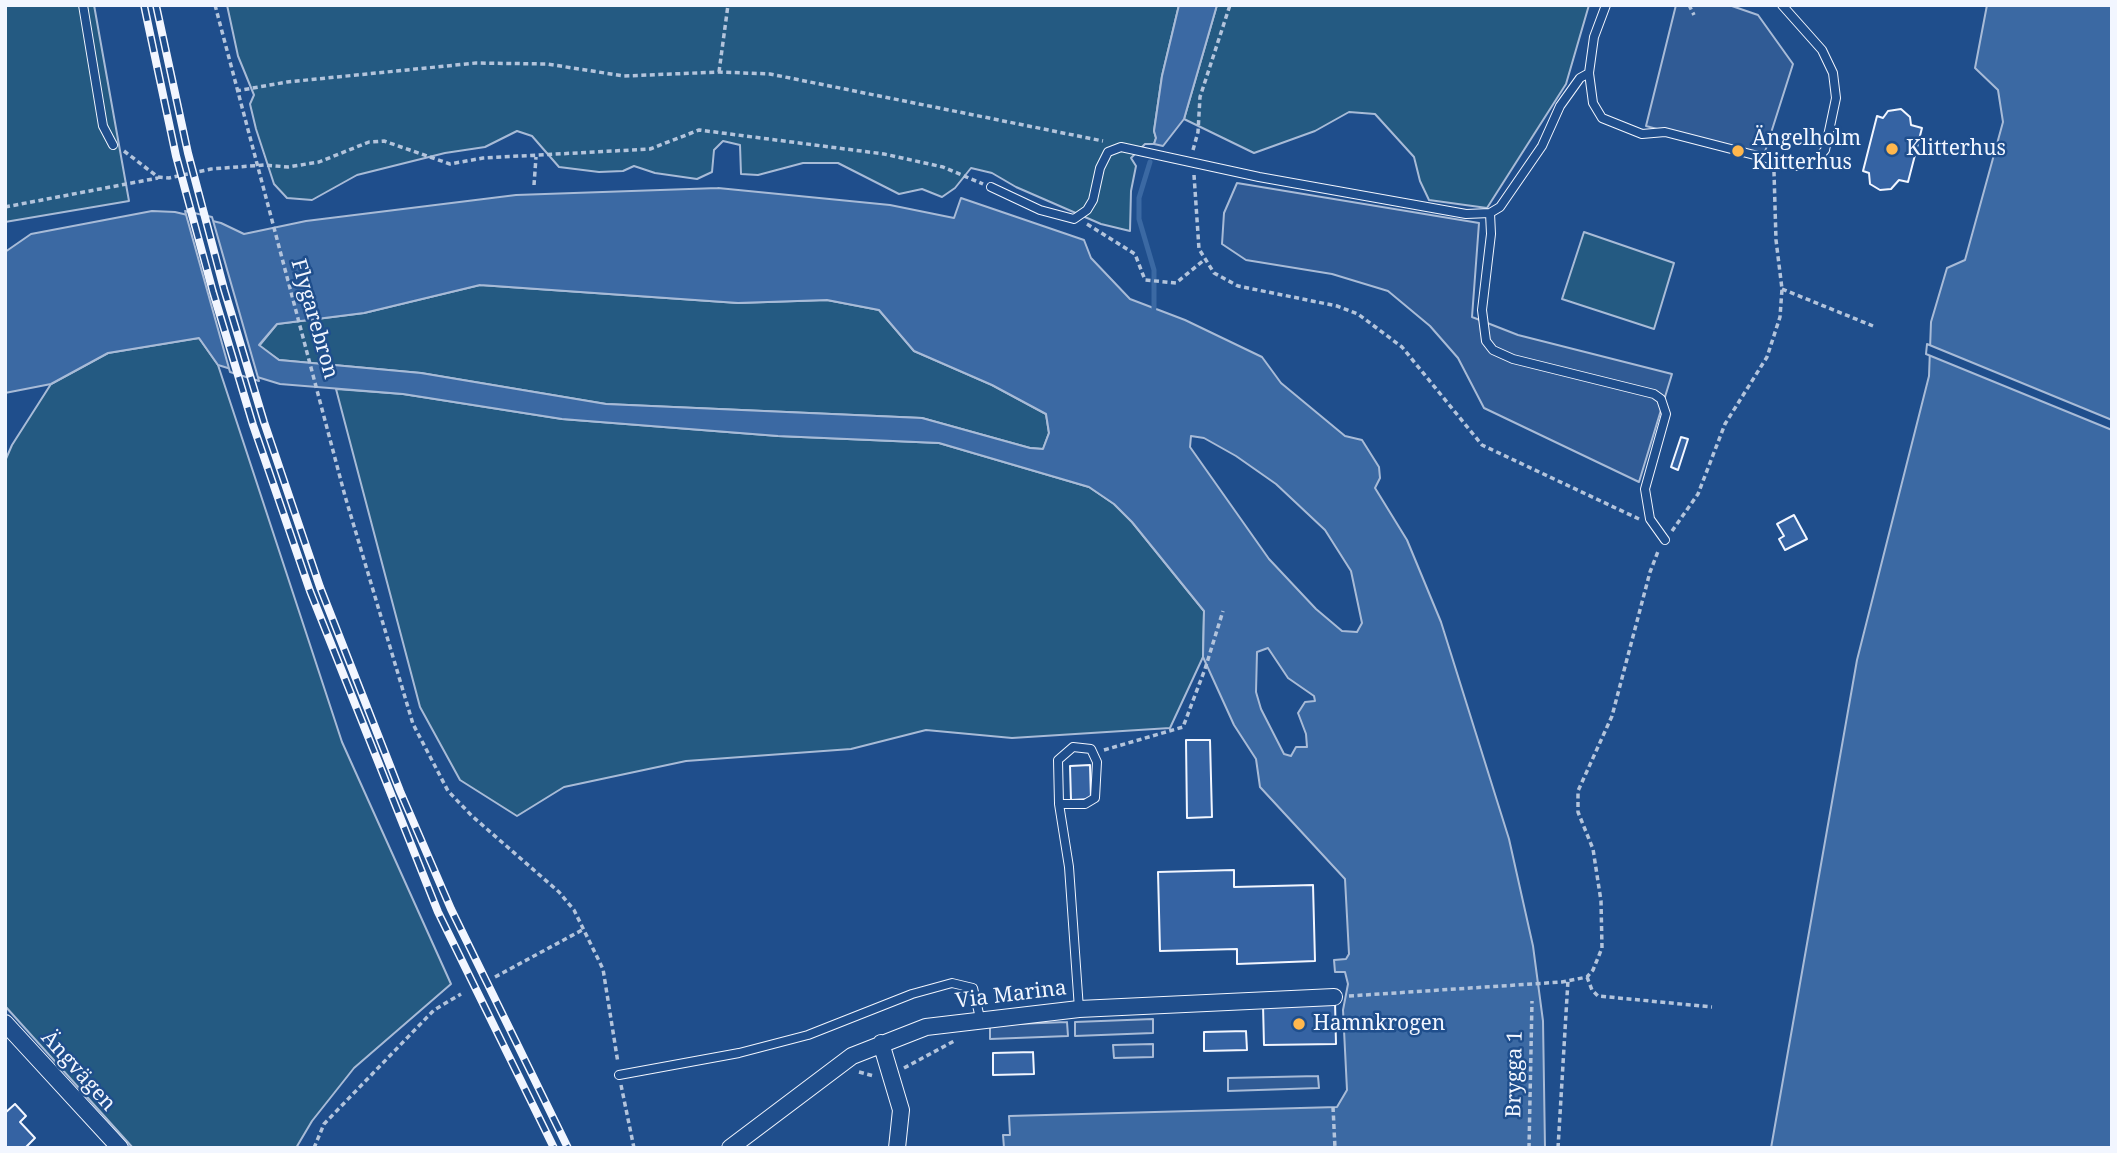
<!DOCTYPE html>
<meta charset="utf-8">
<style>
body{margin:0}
#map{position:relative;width:2117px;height:1153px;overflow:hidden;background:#1f4e8c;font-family:"Noto Serif",serif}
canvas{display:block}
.frame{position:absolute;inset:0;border:7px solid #f2f6ff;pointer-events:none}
</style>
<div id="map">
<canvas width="2117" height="1153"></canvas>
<div class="frame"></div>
</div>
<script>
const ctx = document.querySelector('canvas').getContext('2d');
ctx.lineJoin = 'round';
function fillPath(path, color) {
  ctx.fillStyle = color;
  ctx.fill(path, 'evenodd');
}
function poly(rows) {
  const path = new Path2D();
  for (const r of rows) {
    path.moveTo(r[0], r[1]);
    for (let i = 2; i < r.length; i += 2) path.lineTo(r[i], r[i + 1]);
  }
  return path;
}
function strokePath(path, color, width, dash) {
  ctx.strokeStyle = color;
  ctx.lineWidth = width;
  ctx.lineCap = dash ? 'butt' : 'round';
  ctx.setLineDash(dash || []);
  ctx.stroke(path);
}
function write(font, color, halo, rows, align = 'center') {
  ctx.font = font + ' "Noto Serif",serif';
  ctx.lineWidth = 5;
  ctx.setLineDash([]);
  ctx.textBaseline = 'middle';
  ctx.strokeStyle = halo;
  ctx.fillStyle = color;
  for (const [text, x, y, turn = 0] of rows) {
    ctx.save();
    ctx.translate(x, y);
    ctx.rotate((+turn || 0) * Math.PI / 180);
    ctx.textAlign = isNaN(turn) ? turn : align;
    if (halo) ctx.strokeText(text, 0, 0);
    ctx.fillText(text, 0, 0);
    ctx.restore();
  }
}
const green = poly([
 [5,5,94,5,129,201,5,222,5,5],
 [227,5,1179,5,1162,76,1154,131,1156,138,1154,144,1145,144,1131,158,1136,166,1131,191,1130,231,1101,224,1016,187,992,173,971,168,955,188,942,197,922,189,899,194,838,163,803,163,758,175,741,174,740,145,723,141,714,150,712,172,697,179,655,173,634,166,623,171,599,172,559,167,532,136,517,131,485,147,445,153,357,175,312,200,287,198,274,184,256,129,250,104,254,95,238,56,227,5],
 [1217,5,1589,5,1566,84,1487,208,1429,200,1420,181,1414,157,1375,114,1349,112,1315,131,1254,153,1184,119,1217,5],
 [1584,232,1674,263,1654,329,1562,299,1584,232],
 [480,285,738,303,827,300,879,310,914,351,992,385,1046,414,1049,433,1043,449,1030,448,922,418,606,404,421,373,279,360,259,346,277,324,364,313,480,285],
 [199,338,218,365,342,742,451,984,354,1068,312,1121,296,1148,133,1148,5,1006,5,461,12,445,51,384,108,353,199,338],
 [336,389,403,394,562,419,778,436,939,443,1089,487,1114,504,1132,522,1204,611,1203,657,1170,728,1012,738,926,730,851,749,686,761,564,787,517,816,460,780,420,707,336,389]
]);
fillPath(green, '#245a82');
strokePath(green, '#a8bbd7', 2);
const parking = poly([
 [1676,5,1729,5,1758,15,1793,64,1763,158,1646,126,1676,5],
 [1237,183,1479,223,1472,317,1518,335,1672,374,1639,482,1484,408,1458,358,1430,326,1388,291,1332,274,1246,260,1222,244,1224,213,1237,183],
 [1153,1019,1153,1033,1075,1036,1075,1022,1153,1019],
 [1067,1022,1068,1036,990,1039,990,1025,1067,1022],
 [1153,1044,1153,1057,1114,1058,1113,1045,1153,1044],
 [1318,1076,1319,1088,1228,1091,1228,1078,1318,1076]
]);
fillPath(parking, '#305b95');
strokePath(parking, '#a8bbd7', 2);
const water = poly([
 [1179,5,1217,5,1184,119,1163,146,1154,144,1156,138,1154,131,1162,76,1179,5],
 [1987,5,2112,5,2112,1148,1771,1148,1857,660,1929,376,1931,322,1947,268,1965,260,2003,122,1998,90,1975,68,1987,5],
 [718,188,890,205,954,218,961,198,1084,240,1091,258,1130,299,1185,320,1262,357,1281,383,1345,436,1362,440,1379,467,1380,478,1375,488,1407,540,1441,622,1509,839,1533,946,1543,1021,1545,1148,1004,1148,1003,1135,1010,1135,1009,1116,1337,1107,1347,1090,1343,1010,1348,984,1345,972,1335,972,1334,960,1346,959,1349,954,1345,879,1260,787,1256,759,1234,725,1203,657,1204,611,1132,522,1114,504,1089,487,939,443,778,436,562,419,403,394,280,384,218,365,199,338,108,353,51,384,5,393,5,252,31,234,152,211,175,212,221,223,244,234,306,221,516,195,718,188],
 [480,285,738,303,827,300,879,310,914,351,992,385,1046,414,1049,433,1043,449,1030,448,922,418,606,404,421,373,279,360,259,345,277,324,364,313,480,285],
 [1191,436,1204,438,1236,456,1276,484,1325,530,1351,571,1362,623,1357,632,1342,631,1316,609,1269,559,1190,447,1191,436],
 [1268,648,1288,678,1314,696,1315,701,1305,702,1298,713,1306,734,1307,747,1296,747,1291,756,1284,754,1261,709,1256,692,1257,652,1268,648]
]);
fillPath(water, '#3b69a3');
strokePath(water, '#a8bbd7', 2);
const pier = poly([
 [185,211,212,217,259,381,230,372,185,211],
 [1927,344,2112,420,2112,430,1926,354,1927,344]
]);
fillPath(pier, '#1f4e8c');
strokePath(pier, '#a8bbd7', 2);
strokePath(poly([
 [1150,162,1139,198,1139,219,1154,270,1154,308]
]), '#3b69a3', 5);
const building = poly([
 [1901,109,1910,117,1911,125,1922,128,1908,182,1899,180,1891,189,1880,190,1870,184,1869,173,1863,171,1877,116,1883,118,1888,111,1901,109],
 [1681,437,1688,439,1678,470,1671,467,1681,437],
 [1794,515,1807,539,1785,550,1779,539,1784,536,1777,524,1794,515],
 [1186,740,1210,740,1212,817,1187,818,1186,740],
 [1090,765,1091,799,1071,800,1070,766,1090,765],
 [1234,870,1234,887,1313,885,1315,961,1237,964,1237,949,1160,951,1158,872,1234,870],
 [1335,1002,1336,1044,1264,1045,1263,1005,1335,1002],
 [1246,1031,1247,1050,1204,1051,1204,1032,1246,1031],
 [1033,1052,1034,1074,993,1075,993,1053,1033,1052],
 [15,1104,26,1116,20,1122,35,1138,25,1148,5,1148,5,1113,15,1104]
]);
fillPath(building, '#3563a3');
strokePath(building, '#f2f6ff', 2);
const lane = poly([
 [83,5,103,126,113,145],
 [1606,5,1594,37,1589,73,1593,103,1602,118,1642,134,1665,132,1797,166,1813,164,1825,150,1836,98,1833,73,1822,50,1782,5],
 [991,187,1040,210,1074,219,1087,210,1093,200,1100,168,1108,152,1121,147,1259,177,1466,214,1490,213,1500,207,1542,146,1560,106,1580,78,1589,73],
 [1490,213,1491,234,1482,310,1486,341,1493,350,1513,359,1654,394,1661,399,1666,414,1645,489,1650,519,1665,540],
 [1059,804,1085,804,1095,798,1097,762,1091,749,1073,747,1058,760,1059,804,1069,867,1079,1009],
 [619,1075,739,1053,808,1035,912,994,952,983,973,988,980,1018]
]);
const street = poly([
 [5,1023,120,1148],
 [881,1043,901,1110,897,1148],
 [730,1148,852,1056,926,1027,1079,1009,1334,997]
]);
strokePath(lane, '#f2f6ff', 10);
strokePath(street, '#f2f6ff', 18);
strokePath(poly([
 [215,5,345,496,413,724,448,791,472,816,559,892,574,910,603,969,618,1063],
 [1689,5,1694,15],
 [719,72,728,5],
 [236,91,287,82,476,63,547,64,624,76,719,72,770,74,1103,141],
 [1193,150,1198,132,1200,97,1230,5],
 [124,151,158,177,169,178,211,169,264,165,288,167,319,162,369,142,384,141,450,164,483,158,650,149,699,130,884,154,943,167,983,184],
 [1194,175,1199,249,1214,273,1238,286,1337,306,1358,314,1402,347,1482,445,1639,519],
 [534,185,536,157],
 [5,207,158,178],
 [1087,224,1135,254,1145,280,1176,283,1204,260],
 [1782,289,1873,326],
 [1672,531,1698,494,1725,424,1767,357,1780,317,1782,289,1776,240,1774,172],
 [1104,750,1183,727,1205,669,1223,611],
 [495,977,584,929],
 [1587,977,1592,990,1598,996,1712,1007],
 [1349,996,1562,982,1587,977,1593,970,1602,948,1601,901,1593,849,1578,812,1578,791,1612,716,1650,572,1659,549],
 [904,1068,956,1040],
 [859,1072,874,1076],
 [621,1085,634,1148],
 [1333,1107,1335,1148],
 [314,1148,324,1124,434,1010,461,994],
 [1529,1148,1532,1001],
 [1558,1148,1568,980]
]), '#b3c4dc', 3.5, [5, 3.5]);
strokePath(lane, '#1f4e8c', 8);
strokePath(street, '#1f4e8c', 16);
const rail = poly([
 [144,5,176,156,213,292,253,425,310,591,438,912,554,1148],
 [156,5,188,153,224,289,264,422,320,587,400,791,451,909,568,1148]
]);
strokePath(rail, '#f2f6ff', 8);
strokePath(rail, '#1f4e8c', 5, [16]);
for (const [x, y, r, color] of [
 [1892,149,7,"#ffb74d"],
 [1738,151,7,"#ffb74d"],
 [1299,1024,7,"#ffb74d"]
]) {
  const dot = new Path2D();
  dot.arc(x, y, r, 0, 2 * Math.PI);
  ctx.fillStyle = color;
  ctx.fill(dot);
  strokePath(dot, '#1f4e8c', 2.5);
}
write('21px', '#f2f6ff', '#1f4e8c', [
 ["Ängelholm",1752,139],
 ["Klitterhus",1752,163],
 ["Klitterhus",1906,149],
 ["Hamnkrogen",1313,1024]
], 'left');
write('21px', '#f2f6ff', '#1f4e8c', [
 ["Flygarebron",314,319,74],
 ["Via Marina",1011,995,-7],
 ["Ängvägen",78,1071,48],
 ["Brygga 1",1515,1074,-89]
]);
</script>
